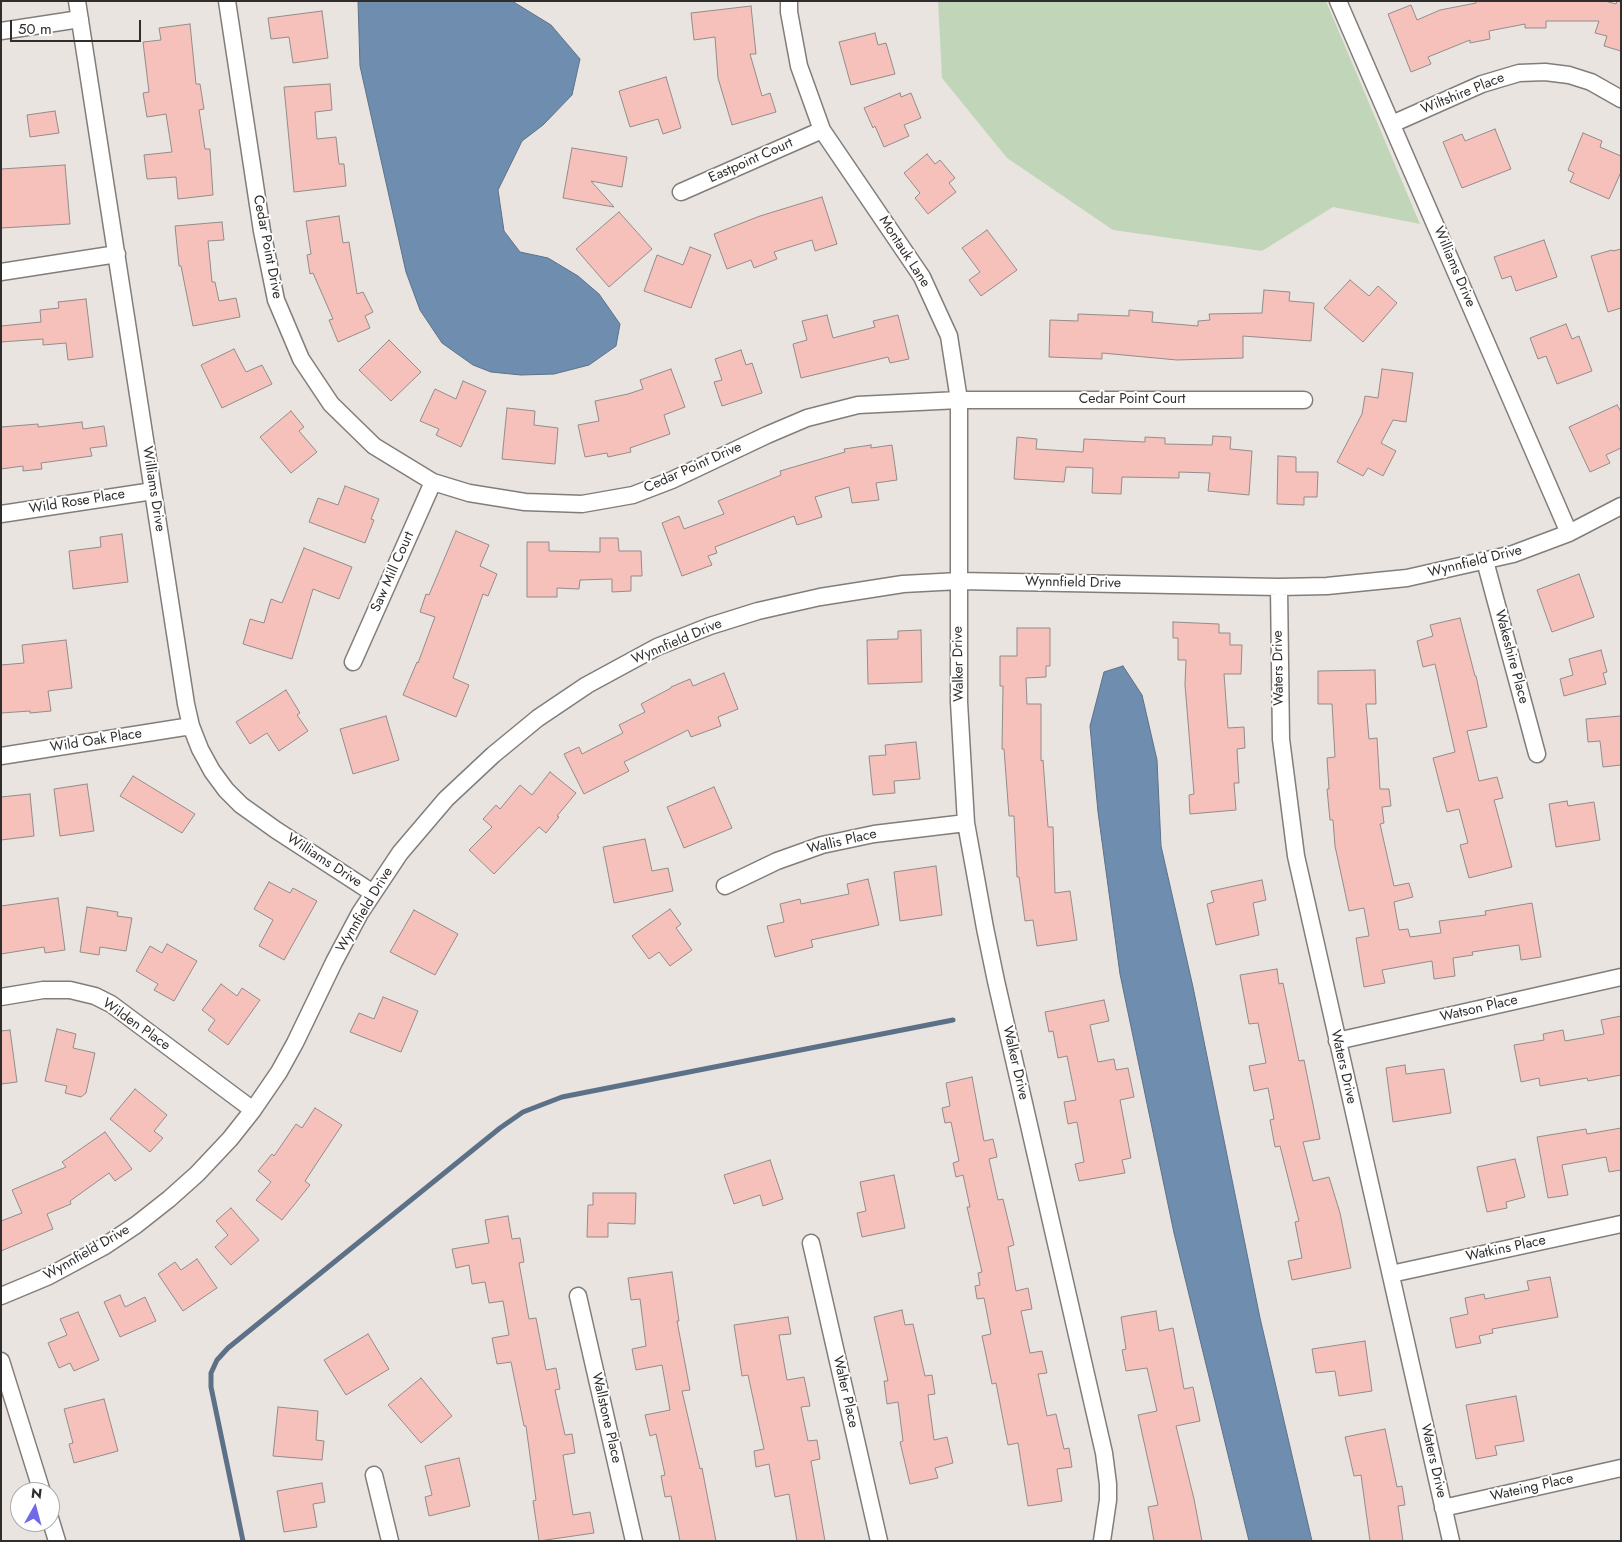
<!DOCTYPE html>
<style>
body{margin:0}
#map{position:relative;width:1622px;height:1542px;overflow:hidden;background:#eae4e0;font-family:Jost,sans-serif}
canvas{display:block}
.frame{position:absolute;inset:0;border:2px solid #302e2d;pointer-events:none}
.north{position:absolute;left:10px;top:1482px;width:50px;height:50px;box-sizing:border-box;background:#fff;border:1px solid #acabab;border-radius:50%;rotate:7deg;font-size:14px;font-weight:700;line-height:20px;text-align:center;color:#302e2d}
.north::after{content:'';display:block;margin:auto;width:18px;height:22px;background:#706ae5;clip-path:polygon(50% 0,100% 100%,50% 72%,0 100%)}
.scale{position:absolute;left:10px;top:20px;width:131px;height:22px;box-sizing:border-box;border:2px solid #302e2d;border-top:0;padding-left:6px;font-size:15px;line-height:18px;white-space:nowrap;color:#302e2d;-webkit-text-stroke:4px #fff;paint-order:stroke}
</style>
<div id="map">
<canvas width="1622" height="1542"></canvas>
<div class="frame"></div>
<div class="north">N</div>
<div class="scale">50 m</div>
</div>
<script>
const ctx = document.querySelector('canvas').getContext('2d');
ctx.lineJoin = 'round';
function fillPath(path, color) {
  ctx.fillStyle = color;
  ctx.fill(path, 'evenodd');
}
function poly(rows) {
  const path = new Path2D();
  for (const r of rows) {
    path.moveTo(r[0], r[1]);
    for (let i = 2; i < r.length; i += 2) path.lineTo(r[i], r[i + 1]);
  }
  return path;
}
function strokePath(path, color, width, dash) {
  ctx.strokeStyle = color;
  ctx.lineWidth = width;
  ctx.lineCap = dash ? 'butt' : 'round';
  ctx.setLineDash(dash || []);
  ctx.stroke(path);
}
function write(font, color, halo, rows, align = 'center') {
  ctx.font = font + ' Jost,sans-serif';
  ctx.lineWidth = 4;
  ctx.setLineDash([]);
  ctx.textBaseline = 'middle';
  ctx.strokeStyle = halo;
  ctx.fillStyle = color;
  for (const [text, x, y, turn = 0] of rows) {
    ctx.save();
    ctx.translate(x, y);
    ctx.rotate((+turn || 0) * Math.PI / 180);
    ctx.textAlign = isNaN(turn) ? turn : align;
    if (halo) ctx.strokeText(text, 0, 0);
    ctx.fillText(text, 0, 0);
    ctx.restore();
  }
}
fillPath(poly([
 [938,1,1326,1,1420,224,1333,207,1262,251,1113,230,1007,158,942,78]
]), '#c1d6b8');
const water = poly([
 [358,1,512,1,551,25,580,59,572,95,543,125,522,141,498,190,504,231,520,252,548,258,578,276,599,294,620,324,616,346,589,365,554,374,521,375,491,372,473,365,442,343,420,310,406,272,360,66,358,1],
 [1123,666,1142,695,1157,760,1161,846,1193,987,1260,1318,1312,1541,1249,1541,1174,1233,1120,974,1098,812,1090,726,1104,672,1123,666]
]);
fillPath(water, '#6f8eaf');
strokePath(water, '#5c7188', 1);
strokePath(poly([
 [243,1541,211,1387,211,1373,217,1360,228,1348,500,1128,523,1112,562,1097,953,1020]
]), '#5c7188', 5);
const building = poly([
 [1476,1,1605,1,1616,4,1617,1,1621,1,1621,51,1604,46,1607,36,1595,33,1599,21,1546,21,1546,28,1525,28,1525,24,1489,31,1490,39,1470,43,1470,40,1428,57,1431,64,1411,72,1388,14,1411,5,1417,20,1440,10,1476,3,1476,1],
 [751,6,756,54,750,54,762,96,770,93,776,112,732,125,718,78,715,37,694,40,691,13,751,6],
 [322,11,328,58,293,63,289,37,271,39,268,18,322,11],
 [190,24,196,84,200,84,204,109,199,110,205,149,210,149,213,195,178,199,176,177,147,179,144,155,172,152,166,114,147,117,143,93,149,92,143,42,161,40,159,28,190,24],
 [875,33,878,45,886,43,895,74,851,85,839,42,875,33],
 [666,77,681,128,663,134,658,119,630,127,619,91,666,77],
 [330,84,332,110,315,112,317,139,336,137,339,164,344,164,346,186,294,192,284,87,330,84],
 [900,93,901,97,911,93,921,118,904,125,909,136,884,147,875,126,873,128,864,108,900,93],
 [55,111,59,133,30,137,27,115,55,111],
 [1495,129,1511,169,1462,188,1443,142,1462,134,1465,141,1495,129],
 [1583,133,1602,141,1600,147,1621,156,1621,172,1609,199,1570,182,1574,173,1568,170,1583,133],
 [572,148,627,157,622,187,591,181,614,207,563,198,572,148],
 [927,154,935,164,940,160,955,178,949,183,956,192,928,214,915,198,920,193,904,173,927,154],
 [65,165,70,224,1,228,1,169,65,165],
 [822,197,837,244,815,251,812,240,774,252,777,259,754,268,751,260,727,269,714,234,760,216,822,197],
 [619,212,652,249,609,287,576,249,619,212],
 [339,216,343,243,349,242,357,294,363,292,373,312,365,316,370,328,338,342,329,320,333,319,313,273,310,274,307,255,311,254,306,221,339,216],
 [222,222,224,240,208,241,212,282,215,282,219,301,236,298,240,317,193,326,181,266,179,266,175,226,222,222],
 [987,230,1017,270,981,296,969,280,980,272,962,248,987,230],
 [1544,240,1557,277,1516,291,1511,276,1502,279,1494,257,1544,240],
 [690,247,711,255,691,308,644,291,657,255,683,265,690,247],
 [1621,249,1621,308,1608,312,1591,256,1612,250,1613,251,1621,249],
 [1350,280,1369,296,1378,286,1397,303,1363,342,1324,308,1350,280],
 [1264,290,1290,292,1289,301,1314,303,1311,341,1243,336,1243,358,1177,360,1102,353,1102,359,1049,357,1050,320,1078,321,1078,314,1129,316,1129,310,1153,312,1152,322,1198,326,1198,321,1210,320,1209,314,1262,313,1264,290],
 [86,299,93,357,68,360,66,343,43,345,43,339,1,342,1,326,41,322,40,310,59,308,58,302,86,299],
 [827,315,833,338,875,327,873,321,898,315,909,359,890,363,888,357,801,378,793,344,807,340,802,321,827,315],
 [1566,324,1572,339,1579,336,1592,371,1557,384,1546,356,1538,359,1530,338,1566,324],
 [389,340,421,372,391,401,359,370,389,340],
 [234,349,246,372,262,365,272,384,222,408,201,365,234,349],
 [741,350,746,365,752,363,762,393,722,406,714,382,722,380,715,359,741,350],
 [671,369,685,407,664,415,670,434,630,448,631,452,608,457,607,453,585,457,578,425,599,421,595,401,628,394,643,389,640,380,671,369],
 [1382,369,1413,373,1406,422,1393,420,1381,443,1396,451,1383,476,1368,468,1363,476,1337,462,1362,414,1365,396,1378,398,1382,369],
 [463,381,486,391,461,447,436,435,439,429,420,421,435,389,456,399,463,381],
 [1617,405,1621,412,1621,448,1606,455,1610,463,1590,472,1569,427,1617,405],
 [507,408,535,411,534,425,558,428,555,464,502,459,507,408],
 [291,411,304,427,299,431,317,452,291,473,260,437,291,411],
 [82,422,83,429,104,426,107,446,90,448,92,456,41,463,42,469,23,471,23,466,1,469,1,427,38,424,38,427,82,422],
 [1213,436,1231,437,1230,449,1252,451,1249,495,1208,491,1210,473,1179,472,1179,478,1122,477,1121,494,1092,493,1093,468,1066,467,1064,482,1014,479,1017,437,1037,439,1036,449,1083,452,1084,439,1145,442,1145,437,1165,438,1165,444,1212,445,1213,436],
 [871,445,871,448,892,445,897,480,876,483,879,500,852,503,849,487,815,497,822,517,797,525,794,516,715,547,717,553,708,556,712,565,682,576,662,523,679,516,684,529,724,514,718,501,781,475,780,471,845,452,844,449,871,445],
 [1278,456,1296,457,1296,472,1318,472,1317,497,1304,497,1304,505,1277,504,1278,456],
 [345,486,379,499,371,519,374,520,365,543,309,522,318,498,338,505,345,486],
 [456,531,489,545,480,566,497,574,488,596,483,594,453,678,469,685,456,717,403,695,417,662,418,663,435,617,420,612,426,594,429,595,456,531],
 [122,534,128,582,73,589,69,551,101,547,100,537,122,534],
 [600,538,618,538,619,551,641,551,642,576,631,576,631,591,612,592,612,579,580,580,579,589,557,588,557,597,527,597,527,542,549,542,549,551,600,552,600,538],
 [304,548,352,567,339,599,313,589,292,659,243,644,250,619,264,623,271,599,282,603,304,548],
 [1579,574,1594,617,1552,632,1537,590,1579,574],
 [1460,618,1475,676,1476,676,1487,727,1467,731,1479,781,1497,777,1503,798,1494,800,1512,867,1469,878,1460,845,1468,843,1459,809,1447,812,1433,758,1455,752,1435,664,1423,667,1417,641,1433,636,1430,625,1460,618],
 [1173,622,1219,624,1219,633,1230,633,1230,645,1242,645,1241,674,1224,674,1228,728,1244,727,1245,748,1237,749,1239,783,1234,783,1236,810,1190,814,1189,795,1194,794,1185,685,1186,660,1178,660,1178,638,1173,638,1173,622],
 [1017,628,1050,628,1050,666,1046,666,1046,677,1026,678,1027,704,1041,704,1041,761,1043,760,1048,827,1053,827,1055,893,1070,891,1077,940,1037,946,1033,920,1025,921,1019,877,1017,877,1014,816,1009,816,1004,749,1002,749,1003,686,1000,686,1000,656,1017,656,1017,628],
 [921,630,922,682,868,684,867,640,898,639,898,631,921,630],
 [66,640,72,688,48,691,51,711,30,713,30,711,1,713,1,665,24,663,22,645,66,640],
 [1601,650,1607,672,1603,673,1606,684,1564,696,1560,679,1573,675,1569,659,1601,650],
 [1375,670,1376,704,1366,704,1369,739,1377,738,1380,789,1389,789,1391,806,1382,807,1384,823,1380,824,1394,886,1409,883,1413,897,1394,902,1399,930,1408,929,1410,937,1441,933,1439,921,1486,915,1485,911,1532,903,1541,957,1521,960,1519,945,1472,952,1473,955,1453,958,1455,976,1434,979,1432,961,1382,970,1385,983,1364,987,1356,938,1369,936,1364,908,1349,911,1335,846,1333,820,1330,820,1327,789,1329,789,1327,758,1335,757,1332,704,1318,704,1318,671,1375,670],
 [724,673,738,709,718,717,721,726,691,737,688,730,624,762,629,771,584,794,564,754,579,747,582,754,623,733,619,725,645,712,641,704,671,688,671,687,690,679,693,686,724,673],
 [286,690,300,713,297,715,308,731,279,751,267,733,250,744,236,722,286,690],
 [386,716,399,760,353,774,340,729,386,716],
 [1621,716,1621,765,1603,767,1600,741,1588,742,1586,719,1621,716],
 [916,742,920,779,894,781,895,793,873,795,869,756,886,755,885,745,916,742],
 [550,772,576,793,557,816,559,817,546,833,539,827,494,874,469,850,492,827,483,819,496,805,500,809,520,785,532,795,550,772],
 [133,776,195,814,182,833,120,796,133,776],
 [87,784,94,831,60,836,54,789,87,784],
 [714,787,732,828,684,848,667,807,714,787],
 [30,794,34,836,1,840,1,797,30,794],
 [1567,801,1568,806,1594,802,1600,840,1556,847,1549,804,1567,801],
 [645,839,652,871,668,868,673,891,614,903,603,847,645,839],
 [936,866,942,915,900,921,894,872,936,866],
 [868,879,879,925,811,940,813,947,775,957,767,926,784,922,780,904,800,899,801,904,849,894,847,884,868,879],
 [1262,880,1266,900,1253,903,1259,935,1216,945,1207,904,1214,902,1211,891,1262,880],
 [269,882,290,893,293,888,317,901,284,960,259,946,273,920,254,909,269,882],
 [58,898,65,950,45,953,44,947,1,954,1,906,58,898],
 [87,907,118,912,117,916,132,918,126,951,100,947,99,955,80,952,87,907],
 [670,909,681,924,676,928,692,950,670,966,659,952,649,959,632,936,670,909],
 [414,910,458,934,435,975,390,952,414,910],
 [167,944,197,961,174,1001,154,990,158,984,136,971,150,946,162,953,167,944],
 [1277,969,1279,984,1283,983,1299,1061,1304,1060,1320,1139,1303,1142,1313,1181,1329,1177,1340,1213,1351,1268,1292,1280,1288,1261,1302,1258,1295,1222,1299,1221,1280,1146,1275,1147,1270,1120,1274,1119,1268,1088,1254,1091,1249,1066,1266,1063,1258,1023,1249,1024,1240,975,1277,969],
 [221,984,237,996,242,988,260,1000,228,1045,208,1030,215,1020,202,1010,221,984],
 [383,997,418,1011,401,1052,350,1032,359,1013,374,1019,383,997],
 [1104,1000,1109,1021,1090,1025,1098,1062,1114,1059,1116,1070,1128,1068,1134,1097,1120,1100,1131,1158,1122,1160,1125,1173,1079,1181,1075,1164,1084,1162,1077,1122,1068,1124,1064,1102,1076,1100,1067,1056,1058,1058,1053,1031,1049,1032,1045,1012,1104,1000],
 [1621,1016,1621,1075,1588,1081,1587,1078,1540,1086,1539,1078,1521,1082,1514,1045,1544,1040,1543,1034,1563,1030,1565,1041,1604,1034,1601,1020,1621,1016],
 [57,1029,76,1034,73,1048,95,1053,86,1093,81,1097,65,1093,67,1086,45,1081,57,1029],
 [10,1030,17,1082,1,1084,1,1031,10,1030],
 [1405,1065,1406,1074,1444,1069,1451,1113,1393,1122,1386,1068,1405,1065],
 [972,1077,984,1141,993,1139,997,1157,989,1159,998,1200,1003,1199,1014,1245,1008,1247,1016,1291,1028,1288,1032,1309,1021,1311,1030,1353,1042,1351,1047,1373,1038,1374,1047,1416,1056,1414,1064,1449,1069,1448,1072,1467,1057,1469,1062,1501,1028,1506,1018,1443,1008,1445,996,1383,992,1384,982,1336,991,1334,984,1298,977,1299,975,1286,980,1285,978,1273,982,1272,967,1207,970,1207,963,1175,956,1177,953,1163,959,1161,951,1122,945,1123,942,1108,950,1106,946,1083,972,1077],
 [135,1089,167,1115,154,1131,163,1138,150,1152,110,1119,135,1089],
 [315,1108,342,1125,305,1181,310,1185,282,1220,256,1200,271,1182,258,1171,272,1154,274,1156,296,1124,302,1128,315,1108],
 [1621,1128,1621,1170,1609,1172,1606,1157,1562,1165,1568,1195,1548,1198,1537,1137,1586,1129,1587,1134,1621,1128],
 [105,1132,132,1169,115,1181,109,1173,70,1201,71,1204,47,1214,53,1229,1,1251,1,1221,22,1213,12,1190,66,1167,62,1162,105,1132],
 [1515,1159,1525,1197,1506,1202,1507,1208,1487,1212,1477,1167,1515,1159],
 [770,1160,783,1199,763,1206,760,1195,734,1204,724,1175,770,1160],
 [894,1175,905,1228,862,1237,857,1213,866,1211,860,1182,894,1175],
 [593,1193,636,1193,635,1224,608,1223,608,1237,587,1237,588,1205,593,1205,593,1193],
 [231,1208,259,1240,231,1265,215,1247,228,1235,216,1221,231,1208],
 [508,1216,512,1239,520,1238,524,1262,519,1263,529,1319,536,1318,546,1370,556,1368,560,1389,555,1390,565,1435,572,1434,575,1453,563,1455,573,1515,590,1512,594,1533,539,1541,533,1501,536,1500,526,1426,524,1426,511,1362,497,1364,492,1338,509,1335,503,1301,489,1303,485,1282,472,1284,469,1265,456,1268,452,1249,489,1243,485,1220,508,1216],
 [197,1259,217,1288,183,1311,158,1274,175,1262,181,1270,197,1259],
 [672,1272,679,1321,677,1321,690,1390,682,1391,700,1469,702,1468,716,1541,680,1541,671,1496,665,1497,661,1476,665,1475,656,1434,650,1436,645,1415,670,1410,662,1365,636,1370,632,1349,646,1346,640,1299,631,1300,628,1278,672,1272],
 [1550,1277,1558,1317,1492,1329,1493,1333,1479,1336,1481,1343,1456,1348,1450,1318,1468,1314,1465,1298,1484,1294,1485,1299,1529,1290,1527,1281,1550,1277],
 [120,1295,125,1307,145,1297,156,1321,120,1337,104,1302,120,1295],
 [902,1310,905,1325,913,1324,925,1376,932,1375,935,1394,928,1395,934,1440,947,1437,953,1463,935,1468,938,1478,910,1484,900,1442,903,1441,898,1402,887,1404,884,1381,888,1381,874,1317,902,1310],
 [1156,1311,1159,1331,1173,1328,1184,1389,1193,1387,1200,1421,1176,1426,1194,1499,1202,1541,1154,1541,1148,1507,1158,1505,1138,1415,1157,1411,1147,1368,1126,1371,1122,1350,1126,1349,1121,1317,1156,1311],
 [78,1312,99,1360,74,1371,70,1363,59,1368,48,1343,67,1335,60,1319,78,1312],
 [788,1317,791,1334,779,1335,787,1380,804,1377,810,1406,801,1407,808,1441,817,1440,820,1459,811,1461,825,1541,797,1541,789,1494,775,1497,769,1464,756,1467,754,1451,764,1449,748,1375,742,1376,734,1325,788,1317],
 [368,1334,389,1369,346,1395,324,1360,368,1334],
 [1365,1341,1372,1391,1339,1396,1335,1371,1316,1373,1312,1349,1365,1341],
 [421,1378,452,1416,421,1443,388,1405,421,1378],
 [1516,1396,1524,1441,1495,1446,1497,1455,1476,1459,1466,1405,1516,1396],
 [104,1399,118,1451,74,1463,69,1444,73,1443,64,1409,104,1399],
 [278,1407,318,1411,316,1440,324,1441,322,1460,273,1456,278,1407],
 [1385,1429,1397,1487,1402,1486,1405,1505,1398,1506,1403,1541,1370,1541,1361,1475,1354,1476,1345,1437,1385,1429],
 [459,1458,470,1506,429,1516,425,1497,432,1495,425,1466,459,1458],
 [322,1483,325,1502,313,1504,317,1527,284,1532,277,1491,322,1483]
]);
fillPath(building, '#f5c1ba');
strokePath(building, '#938c8b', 1);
const minor = poly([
 [77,1,186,704,191,726,200,749,212,771,226,790,241,805,276,830,373,893],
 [227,1,262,231,276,300,301,359,331,404,374,446,433,482,469,493,525,502,582,504,633,495,672,480,767,435,807,418,858,405,959,400,1304,400],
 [789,1,789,12,799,66,822,130,922,277,949,336,959,400,959,702,966,823,985,928,996,981,1104,1453,1108,1484,1108,1500,1102,1541],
 [1338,1,1569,533],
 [1,31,80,19],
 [1392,124,1482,84,1519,73,1545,72,1569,75,1591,82,1621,99],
 [681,192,822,130],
 [1,272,117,254],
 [1,514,153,491],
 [1485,561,1537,754],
 [1279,587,1281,739,1296,856,1451,1541],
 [353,662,433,482],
 [1,756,191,726],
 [725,886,777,861,822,845,874,834,966,823],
 [1,997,43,990,70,990,95,996,111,1004,253,1110],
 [1337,1041,1621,977],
 [811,1243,879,1541],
 [1391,1274,1621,1224],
 [1,1296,49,1276,103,1247,136,1225,169,1199,197,1174,230,1139,253,1110,279,1072,295,1043,334,962,360,913,400,853,446,799,493,755,538,718,587,685,657,647,710,626,758,611,820,597,903,584,959,581,1279,587,1327,586,1407,578,1513,554,1569,533,1621,506],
 [578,1296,634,1541],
 [1,1361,42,1492],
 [374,1475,390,1541],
 [1443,1508,1621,1468],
 [50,1518,57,1541]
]);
strokePath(minor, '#837d7a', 19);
strokePath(minor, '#fff', 16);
write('14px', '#302e2d', '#fff', [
 ["Wiltshire Place",1463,94,-22],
 ["Eastpoint Court",751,161,-24],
 ["Cedar Point Drive",267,247,79],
 ["Montauk Lane",904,252,57],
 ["Williams Drive",1454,267,67],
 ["Cedar Point Court",1132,400],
 ["Cedar Point Drive",693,468,-24],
 ["Williams Drive",153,489,81],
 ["Wild Rose Place",77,502,-9],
 ["Wynnfield Drive",1475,562,-14],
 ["Saw Mill Court",393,572,-66],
 ["Wynnfield Drive",1073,583,1],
 ["Wynnfield Drive",677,642,-23],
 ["Wakeshire Place",1511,657,75],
 ["Walker Drive",959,664,-91],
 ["Waters Drive",1279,668,-91],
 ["Wild Oak Place",96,741,-9],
 ["Wallis Place",842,842,-13],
 ["Williams Drive",324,861,33],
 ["Wynnfield Drive",365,910,-59],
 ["Watson Place",1479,1009,-13],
 ["Wilden Place",136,1025,35],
 ["Walker Drive",1015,1063,77],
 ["Waters Drive",1343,1067,77],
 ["Watkins Place",1506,1249,-12],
 ["Wynnfield Drive",87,1253,-30],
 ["Walter Place",845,1392,77],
 ["Wallstone Place",606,1418,77],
 ["Waters Drive",1433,1461,77],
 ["Wateing Place",1532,1488,-13]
]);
</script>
